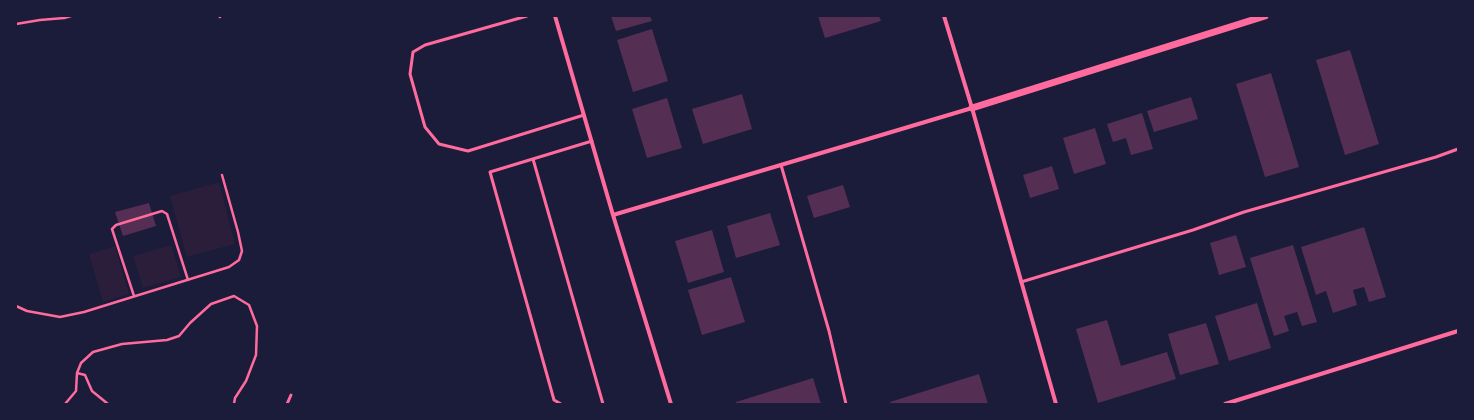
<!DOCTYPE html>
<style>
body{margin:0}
#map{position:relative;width:1474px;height:420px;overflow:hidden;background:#1b1b3a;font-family:"Work Sans",sans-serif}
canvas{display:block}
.frame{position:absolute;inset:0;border:17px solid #1b1b3a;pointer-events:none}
</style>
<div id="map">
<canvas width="1474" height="420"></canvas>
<div class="frame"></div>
</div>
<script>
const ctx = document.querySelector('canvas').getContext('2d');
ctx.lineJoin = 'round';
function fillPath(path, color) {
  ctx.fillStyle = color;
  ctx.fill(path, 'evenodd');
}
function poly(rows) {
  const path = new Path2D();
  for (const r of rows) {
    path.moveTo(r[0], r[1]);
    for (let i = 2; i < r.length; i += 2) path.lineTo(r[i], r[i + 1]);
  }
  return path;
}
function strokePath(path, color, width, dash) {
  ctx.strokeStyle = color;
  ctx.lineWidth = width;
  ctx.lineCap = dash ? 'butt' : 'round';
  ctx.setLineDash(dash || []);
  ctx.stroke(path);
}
fillPath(poly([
 [219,182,235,244,187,257,170,196],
 [171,245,181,277,143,288,133,256],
 [115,246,129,294,103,302,89,254]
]), '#2a1e3b');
fillPath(poly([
 [611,16,650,16,652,21,616,31],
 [818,16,879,16,881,21,825,38],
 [652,29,668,81,633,92,617,40],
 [1350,50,1379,144,1345,155,1316,60],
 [1271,73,1299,167,1265,177,1236,84],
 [742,94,752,129,703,144,692,109],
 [1191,97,1198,119,1154,132,1147,111],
 [667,98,682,148,647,158,632,109],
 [1142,113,1153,149,1131,155,1126,138,1113,142,1107,124],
 [1095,128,1106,164,1074,174,1063,138],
 [1052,166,1059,189,1030,198,1023,175],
 [843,185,850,207,814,218,807,196],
 [149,203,156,226,123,236,115,212],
 [770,213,780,245,736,258,727,226],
 [1364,227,1386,297,1369,302,1364,287,1353,290,1357,305,1333,313,1326,291,1316,295,1301,247],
 [712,230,724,272,688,283,675,241],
 [1236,235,1246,267,1219,275,1210,243],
 [1293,245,1317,322,1302,326,1297,312,1284,316,1289,331,1274,336,1250,258],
 [731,277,745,322,702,335,688,290],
 [1257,303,1271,348,1229,361,1215,316],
 [1107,320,1121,366,1167,352,1176,379,1098,403,1076,329],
 [1206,323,1219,364,1180,375,1168,334],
 [979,374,988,404,891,404,890,402],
 [813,378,821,404,736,404,736,402]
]), '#542f53');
strokePath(poly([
 [219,16,220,17],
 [16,24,40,20,64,18,71,16],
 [134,296,112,229,116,225,162,211,167,214,188,280],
 [16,306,27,311,60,317,84,312,229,267,239,260,242,251,238,232,222,175],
 [77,373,85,375,92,391,108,404],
 [65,404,76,391,77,373,81,363,93,352,122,344,167,340,179,336,190,323,211,304,234,296,249,305,257,326,256,355,246,381,235,398,234,404]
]), '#ff6b9d', 2.5);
strokePath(poly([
 [527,16,425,45,413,52,410,74,425,127,439,144,468,151,584,115],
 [533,159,603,404],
 [781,165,829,331,846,404],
 [1021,282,1193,230,1244,212,1436,157,1458,149],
 [287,404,291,395],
 [561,404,554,400,490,172,592,141]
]), '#ff6b9d', 3);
strokePath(poly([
 [555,16,613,215,671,404],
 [944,16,972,108,1056,404],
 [613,215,972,108],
 [1225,404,1458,331]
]), '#ff6b9d', 4);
strokePath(poly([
 [972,108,1265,16]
]), '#ff6b9d', 7);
</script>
